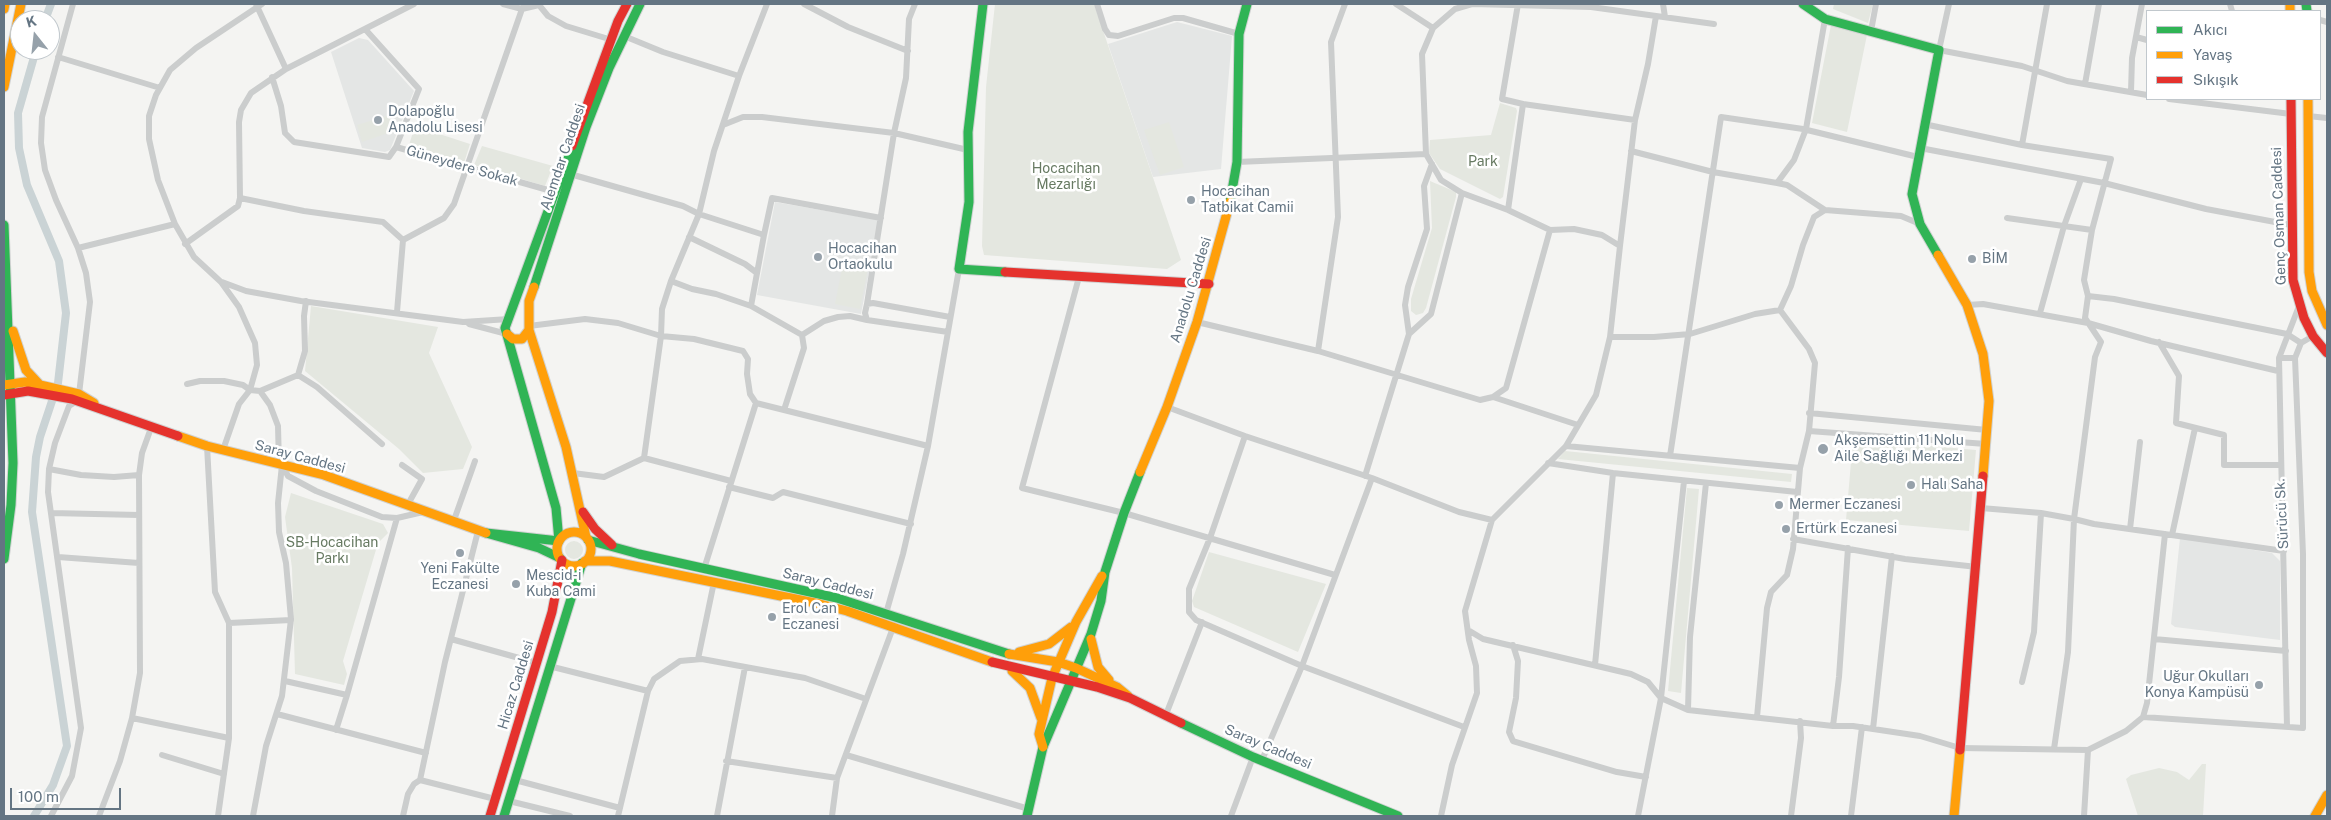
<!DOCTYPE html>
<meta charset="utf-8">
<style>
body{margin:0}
#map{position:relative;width:2331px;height:820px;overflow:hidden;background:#f4f4f2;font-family:"Public Sans",sans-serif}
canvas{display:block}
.frame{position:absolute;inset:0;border:5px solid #647583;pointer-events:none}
.legend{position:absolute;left:2146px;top:10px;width:175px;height:90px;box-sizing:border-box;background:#fff;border:1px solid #c1c8cd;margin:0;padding:6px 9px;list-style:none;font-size:15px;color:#647583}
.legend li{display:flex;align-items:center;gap:10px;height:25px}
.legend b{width:25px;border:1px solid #c1c8cd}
.north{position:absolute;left:10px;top:10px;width:50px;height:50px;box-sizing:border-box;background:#fff;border:1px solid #c1c8cd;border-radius:50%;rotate:344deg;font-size:14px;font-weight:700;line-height:20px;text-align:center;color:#647583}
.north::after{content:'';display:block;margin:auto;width:18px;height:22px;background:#96a1aa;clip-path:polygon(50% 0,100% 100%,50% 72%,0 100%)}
.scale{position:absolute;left:10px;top:788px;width:111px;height:22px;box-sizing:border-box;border:2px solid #647583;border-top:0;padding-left:6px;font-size:15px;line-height:18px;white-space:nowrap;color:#647583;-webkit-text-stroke:4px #fff;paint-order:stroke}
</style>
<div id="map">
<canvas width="2331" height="820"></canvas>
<div class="frame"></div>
<ul class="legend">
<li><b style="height:6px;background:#30b455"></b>Akıcı</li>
<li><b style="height:6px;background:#ff9f0a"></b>Yavaş</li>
<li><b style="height:6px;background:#e5322d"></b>Sıkışık</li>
</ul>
<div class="north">K</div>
<div class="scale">100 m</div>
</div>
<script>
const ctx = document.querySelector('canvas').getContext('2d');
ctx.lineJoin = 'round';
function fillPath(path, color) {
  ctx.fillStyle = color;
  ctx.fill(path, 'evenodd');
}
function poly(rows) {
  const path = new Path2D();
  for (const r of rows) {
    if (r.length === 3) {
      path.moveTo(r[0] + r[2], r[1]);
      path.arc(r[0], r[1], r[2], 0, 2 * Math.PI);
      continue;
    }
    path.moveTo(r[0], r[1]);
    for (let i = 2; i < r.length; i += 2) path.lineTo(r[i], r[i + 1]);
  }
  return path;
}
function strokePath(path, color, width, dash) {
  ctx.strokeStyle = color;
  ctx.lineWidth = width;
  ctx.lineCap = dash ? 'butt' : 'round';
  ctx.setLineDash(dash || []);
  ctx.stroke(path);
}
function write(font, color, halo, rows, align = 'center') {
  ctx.font = font + ' "Public Sans",sans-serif';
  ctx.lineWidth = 5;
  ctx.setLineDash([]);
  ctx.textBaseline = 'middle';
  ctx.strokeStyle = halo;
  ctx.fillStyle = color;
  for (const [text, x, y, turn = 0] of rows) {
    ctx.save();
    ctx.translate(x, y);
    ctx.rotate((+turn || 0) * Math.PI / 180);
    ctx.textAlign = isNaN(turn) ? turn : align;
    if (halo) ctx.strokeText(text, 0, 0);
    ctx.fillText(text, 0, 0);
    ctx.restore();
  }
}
fillPath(poly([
 [1177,22,1232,36,1221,169,1153,177,1108,44],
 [359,38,368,40,414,91,390,150,385,152,362,148,331,52],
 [775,202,879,220,861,314,757,295],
 [2180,538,2272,553,2280,561,2280,640,2175,627,2171,624]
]), '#e4e6e5');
fillPath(poly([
 [995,4,1094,4,1181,260,1167,269,984,255,982,246,986,87],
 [1834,4,1873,4,1868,23,1833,9],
 [1831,25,1867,35,1847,132,1812,123],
 [1500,103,1516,108,1517,111,1503,197,1500,199,1440,169,1429,153,1430,140,1491,135],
 [389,115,394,131,362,142,357,125],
 [1169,122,1184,167,1160,175,1144,130],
 [415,126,470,144,464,163,409,145],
 [482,146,553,166,545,186,474,165],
 [1430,181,1456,192,1456,197,1426,308,1423,313,1416,315,1411,311,1411,299,1432,228],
 [844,258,869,263,860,309,835,304],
 [311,306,438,327,429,353,472,447,463,469,423,473,399,449,305,371],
 [1853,439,1976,450,1969,531,1846,520],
 [1565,451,1792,474,1791,482,1558,459],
 [1687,488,1699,489,1681,693,1668,691],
 [291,493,383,524,388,533,378,543,343,661,347,674,344,685,295,674,292,568,285,517],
 [574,550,9],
 [1209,552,1326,584,1298,652,1194,607,1192,601],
 [2202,764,2206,764,2203,816,2138,816,2126,779,2131,775,2159,768,2177,772,2189,780]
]), '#e4e7e0');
strokePath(poly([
 [45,20,51,4],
 [34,816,53,785,67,746,32,512,36,457,40,437,58,383,66,313,59,261,27,185,19,148,18,113,36,50]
]), '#cad3d5', 8);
const fast = poly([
 [983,4,968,132,969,202,959,269,1005,272],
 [1803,4,1825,19,1939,50,1912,194,1920,224,1938,255],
 [2306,4,2307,11],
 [1230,202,1237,162,1239,34,1247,4],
 [4,225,13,463,11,505,4,559],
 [534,287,586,127,609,68,640,4],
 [588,540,639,554,837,598,1009,654],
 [559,541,556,508,505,328,572,146],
 [559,541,486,533,539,548,560,558],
 [1181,723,1253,757,1398,816],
 [504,816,582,563],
 [1027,816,1043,747,1091,634,1101,601,1105,572,1124,513,1140,472]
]);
const slow = poly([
 [2290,4,2290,11],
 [4,9,5,4],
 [4,87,21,4],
 [2308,99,2309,272,2312,291,2327,325],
 [1938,255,1967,305,1983,354,1989,401,1983,476],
 [534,287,529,301,529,330,566,447,586,537],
 [13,331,26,370,40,385],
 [507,334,513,339,522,339,529,330],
 [4,385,25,382,40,385,79,394,94,403],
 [178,436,207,446,324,475,486,533],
 [1140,472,1167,407,1197,322,1230,202],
 [574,549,17],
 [585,561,610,561,820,604,847,611,992,662],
 [1091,639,1098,667,1109,680],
 [1019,652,1049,644,1071,627],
 [1009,654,1058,662,1076,668,1117,687,1128,696],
 [1012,671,1030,688,1041,718],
 [1043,747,1039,734,1052,678,1076,622,1102,576],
 [1954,816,1960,750],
 [2315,816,2327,795]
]);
const jam = poly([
 [2291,99,2293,280,2304,318,2313,336,2327,353],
 [572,146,618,21,627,4],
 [1005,272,1209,284],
 [4,395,28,391,72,399,178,436],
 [583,512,595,529,612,545],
 [992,662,1097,687,1130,698,1181,723],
 [1960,750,1983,476],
 [490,816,552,612,562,560]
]);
strokePath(fast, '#d0d2d2', 11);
strokePath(slow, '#d0d2d2', 11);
strokePath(jam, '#d0d2d2', 11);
strokePath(poly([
 [256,4,286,69],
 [503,4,522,9,523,7],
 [804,4,848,27,908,51],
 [1097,4,1105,29,1109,35,1118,36,1174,18,1183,18,1239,34],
 [1396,4,1433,28],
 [1663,4,1665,17],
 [1949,4,1939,50,2022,66,2067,81,2147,95],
 [2230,4,2232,11],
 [2320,20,2327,22],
 [365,29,419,89,396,147],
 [1871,31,1876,4],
 [624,36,663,52,739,76],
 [2136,37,2147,40],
 [58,57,160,88],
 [272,77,281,106,285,133,294,142,389,157,396,147,555,192],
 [2085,84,2099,4],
 [2131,92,2132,58,2142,4],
 [2169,99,2291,114],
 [1523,104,1635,120],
 [2308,116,2327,118],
 [1924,124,2022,145,2111,159,2092,230,2084,280,2088,296,2085,318,2101,342,2095,357,2074,519,2041,513,1981,508],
 [723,125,743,117,762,117,894,133,968,150],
 [2022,145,2047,4],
 [1920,148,2104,183,2206,209,2291,225],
 [1631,151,1713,172,1777,183,1794,160,1806,129,1825,19],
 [1237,162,1426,154],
 [570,174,683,206,699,214,764,235,751,306,802,335,804,348,784,410,928,446],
 [1777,183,1787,185,1825,210],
 [240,198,304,211,383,222,403,240],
 [1508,210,1523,104,1502,99,1518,4],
 [2007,218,2092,230],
 [1550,230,1508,210,1462,193,1441,180,1426,154,1422,54,1433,28,1455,9,1472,4,1591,7,1714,24],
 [764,235,772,198,881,218],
 [689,237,745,264,757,273],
 [185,244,238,206,240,198,239,122,241,110,251,93,286,69,414,4],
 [1620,246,1635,120,1648,64,1656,16],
 [78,248,175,224],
 [1079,277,1022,488,1124,513,1335,575],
 [671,281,692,289,716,294,751,306],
 [222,282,246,291,301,301,463,322,509,319],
 [2088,296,2114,299,2287,334,2301,343],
 [867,304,894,133,906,78,909,19,915,4],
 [1967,305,1983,304,2088,323,2151,341,2278,371],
 [1780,310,1791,286,1803,245,1814,217,1825,210,1901,216,1920,224],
 [397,312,403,240,444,218,454,204,522,9,539,5,548,16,566,26,612,40],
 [2040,313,2064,226,2081,179],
 [1197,322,1318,351,1480,400,1493,397,1506,388,1550,230,1574,229,1602,235,1620,246,1610,337,1596,395,1566,446,1492,520],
 [469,324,507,334],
 [529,326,585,319,618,323,661,336,694,339,743,351,748,359,747,374,750,394,756,403,784,410],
 [948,332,867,320,865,313,867,304,873,303,950,317],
 [1409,334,1431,314,1462,193],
 [802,335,824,321,838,317,850,316,867,320],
 [1610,337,1654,337,1690,334,1755,314,1780,310,1809,349,1815,363,1809,431,1800,468,1793,549,1787,575,1771,592,1767,608,1757,717],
 [2159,342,2179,376,2176,423,2224,435,2224,465,2280,465],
 [1318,351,1338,217,1331,42,1345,4],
 [2279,358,2295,358],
 [298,375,317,387,382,444],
 [187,384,200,381,224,381,243,385,250,390,260,391,298,375,305,351,304,316,306,301],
 [260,391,270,405,278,426,279,464],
 [1493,397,1578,425],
 [1167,407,1245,436,1372,478,1459,512,1492,520,1465,611,1469,640,1476,666,1477,693,1452,765,1441,816],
 [1809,413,1987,430],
 [1809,431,1986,444],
 [1245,436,1210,538,1189,589,1189,612,1196,620,1302,666,1464,727],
 [207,446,215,592,229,623,229,738,218,816],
 [1566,446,1800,468],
 [223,450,239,404,250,390,257,365,255,343,239,307,221,282,194,257,175,224,158,180,149,139,149,116,156,95,170,70,196,48,262,4],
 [1670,456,1721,117,1803,129,1918,157],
 [644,458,661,336,662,309,671,281,699,214,714,151,739,76,767,4],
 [1548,463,1613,473,1797,492],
 [402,465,422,479,407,506],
 [49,469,81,475,114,477,139,475],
 [573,473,604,477,644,458,731,481],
 [1365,476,1409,334,1405,305,1408,287,1427,229,1424,186,1432,164],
 [729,487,773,498,783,492,911,524],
 [51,513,139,515],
 [453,523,475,461],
 [2130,529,2140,442],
 [2172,535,2195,428],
 [1793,539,1905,559,1977,567],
 [58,557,139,563],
 [704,569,756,403],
 [229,623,291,620],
 [883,624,903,554,928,446,959,269],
 [1468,630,1483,639,1631,674,1648,682,1661,698,1688,710,1833,726,1853,726,1920,736,1960,748,2088,750,2126,731,2143,717,2147,703,2165,534],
 [451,639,537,663],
 [2154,639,2286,651],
 [1513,645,1518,661,1516,698,1509,732,1513,741,1617,772,1646,777],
 [698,659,714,582],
 [1595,665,1613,473],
 [549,666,648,691],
 [285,681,347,695,336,730],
 [2022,682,2034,632,2041,513],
 [347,695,397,518],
 [1688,710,1690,637,1706,483],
 [277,714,426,753],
 [1165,717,1202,622],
 [2143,717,2303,728,2303,554,2295,358,2301,343,2313,336],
 [132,718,229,738],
 [1833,726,1839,677,1848,548],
 [2287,727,2279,358,2299,306],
 [1873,729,1892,556],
 [2054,749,2068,652,2074,519,2094,524,2284,551],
 [162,755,224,774],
 [846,755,1029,809],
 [1262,760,1302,666,1372,478],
 [726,761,837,778],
 [420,780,445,662,478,531],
 [515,780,620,808],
 [509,801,570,816],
 [51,816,72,776,81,728,48,492,49,469,55,443,69,406,77,401,79,394,90,302,86,273,78,248,56,200,45,170,41,143,42,117,73,4],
 [99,816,120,761,132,718,140,673,139,475,142,453,151,428],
 [253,816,266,746,282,696,291,619,286,563,279,532,278,503,282,465,288,476,316,491,382,517,397,518,423,512],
 [403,816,408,794,414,784,420,780,495,799],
 [618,816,648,691,654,679,680,661,702,659,805,678,866,699],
 [717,816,745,667],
 [832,816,837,778,894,625],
 [1231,816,1253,757],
 [1638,816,1661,698,1684,481],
 [1791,816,1801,738,1800,721],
 [1851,816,1862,727],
 [2084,816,2088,750]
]), '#cbcdcd', 6);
strokePath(fast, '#30b455', 9);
strokePath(slow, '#ff9f0a', 9);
strokePath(jam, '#e5322d', 9);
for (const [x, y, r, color] of [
 [378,120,5,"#96a1aa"],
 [1191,200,5,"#96a1aa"],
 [818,257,5,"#96a1aa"],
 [1972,259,5,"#96a1aa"],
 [1823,449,6,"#96a1aa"],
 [1911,485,5,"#96a1aa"],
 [1779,505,5,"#96a1aa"],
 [1786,529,5,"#96a1aa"],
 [460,553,5,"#96a1aa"],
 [516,584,5,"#96a1aa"],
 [772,617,5,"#96a1aa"],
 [2259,685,5,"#96a1aa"]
]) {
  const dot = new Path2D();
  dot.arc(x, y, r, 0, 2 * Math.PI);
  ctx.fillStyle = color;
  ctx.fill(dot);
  strokePath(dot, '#fff', 2);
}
write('14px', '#647583', '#fff', [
 ["Dolapoğlu",388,112],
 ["Anadolu Lisesi",388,128],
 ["Hocacihan",1201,192],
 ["Tatbikat Camii",1201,208],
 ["Hocacihan",828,249],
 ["Ortaokulu",828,265],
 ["BİM",1982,259],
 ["Akşemsettin 11 Nolu",1834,441],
 ["Aile Sağlığı Merkezi",1834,457],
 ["Halı Saha",1921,485],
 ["Mermer Eczanesi",1789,505],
 ["Ertürk Eczanesi",1796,529],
 ["Yeni Fakülte",460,569,"center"],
 ["Eczanesi",460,585,"center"],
 ["Mescid-i",526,576],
 ["Kuba Cami",526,592],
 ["Erol Can",782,609],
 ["Eczanesi",782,625],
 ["Uğur Okulları",2249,677,"right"],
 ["Konya Kampüsü",2249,693,"right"]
], 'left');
write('14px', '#647583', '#fff', [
 ["Alemdar Caddesi",563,157,-71],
 ["Güneydere Sokak",462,166,16],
 ["Genç Osman Caddesi",2279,216,-92],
 ["Anadolu Caddesi",1191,290,-73],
 ["Saray Caddesi",300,457,15],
 ["Sürücü Sk.",2282,514,-93],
 ["Saray Caddesi",828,584,14],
 ["Hicaz Caddesi",516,685,-73],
 ["Saray Caddesi",1268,747,23]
]);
write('14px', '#677a62', '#fff', [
 ["Park",1483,162],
 ["Hocacihan",1066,169],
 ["Mezarlığı",1066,185],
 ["SB-Hocacihan",332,543],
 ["Parkı",332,559]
]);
</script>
